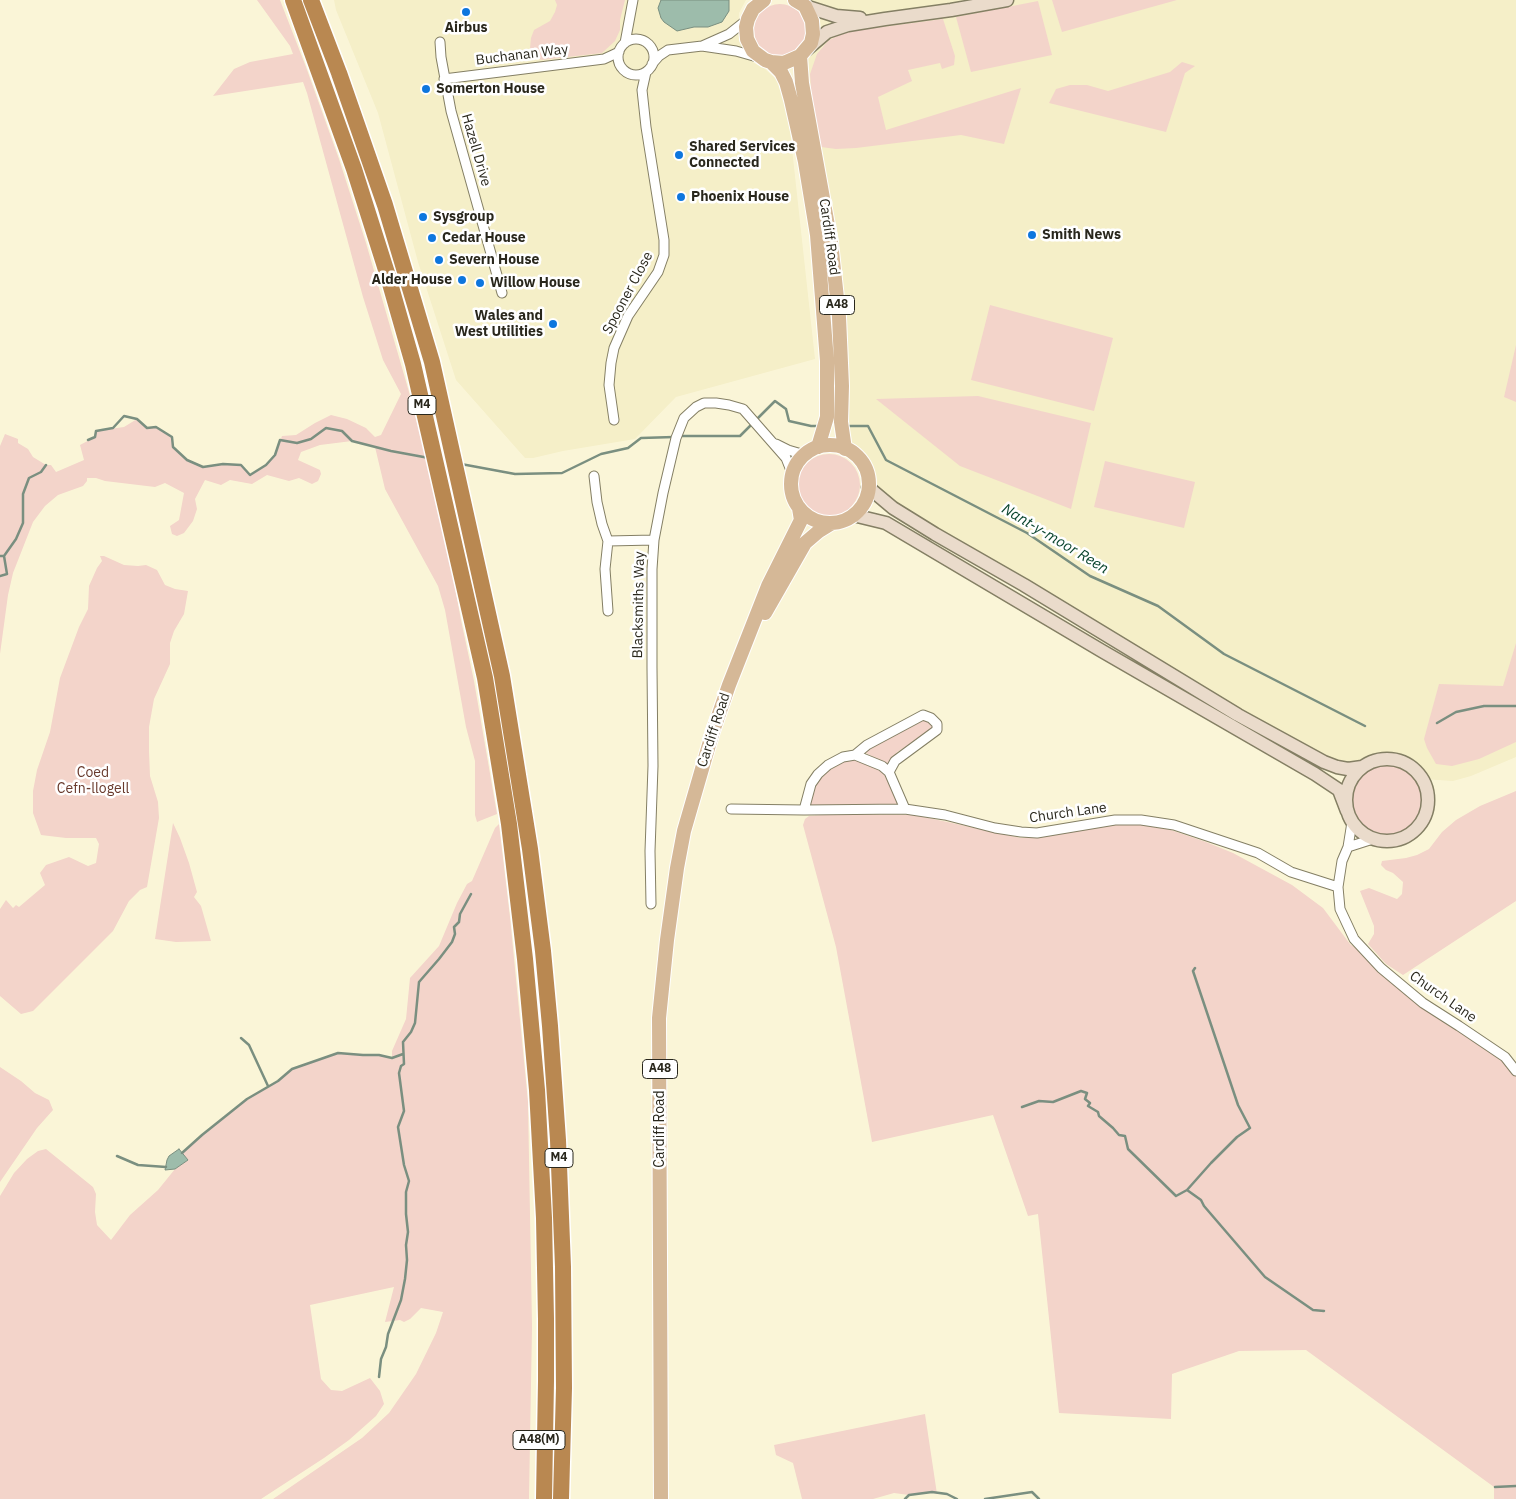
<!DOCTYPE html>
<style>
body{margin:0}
canvas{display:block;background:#faf5d7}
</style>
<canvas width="1516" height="1499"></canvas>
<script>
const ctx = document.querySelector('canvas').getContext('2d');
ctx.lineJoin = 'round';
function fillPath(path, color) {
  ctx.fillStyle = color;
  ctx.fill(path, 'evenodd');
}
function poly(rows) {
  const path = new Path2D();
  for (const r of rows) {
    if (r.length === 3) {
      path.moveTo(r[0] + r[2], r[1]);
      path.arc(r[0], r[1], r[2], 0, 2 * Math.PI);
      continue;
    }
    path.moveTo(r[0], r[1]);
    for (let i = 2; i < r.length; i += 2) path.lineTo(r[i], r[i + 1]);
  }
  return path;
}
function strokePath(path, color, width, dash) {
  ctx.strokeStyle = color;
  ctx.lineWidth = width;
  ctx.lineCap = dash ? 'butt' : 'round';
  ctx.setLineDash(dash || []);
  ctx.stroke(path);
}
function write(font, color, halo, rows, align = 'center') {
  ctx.font = font + ' "IBM Plex Sans",sans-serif';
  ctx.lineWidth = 5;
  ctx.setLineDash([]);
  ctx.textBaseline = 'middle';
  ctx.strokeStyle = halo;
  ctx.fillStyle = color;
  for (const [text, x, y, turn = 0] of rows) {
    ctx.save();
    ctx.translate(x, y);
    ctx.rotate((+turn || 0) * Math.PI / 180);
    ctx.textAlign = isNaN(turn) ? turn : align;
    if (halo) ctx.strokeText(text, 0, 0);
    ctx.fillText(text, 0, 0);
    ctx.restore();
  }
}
fillPath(poly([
 [334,0,746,0,739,13,738,32,747,59,765,69,777,80,788,112,815,359,676,397,635,439,563,451,533,458,525,458,456,380,418,262,378,113,336,10],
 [795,0,1516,0,1516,757,1471,776,1453,781,1423,779,1414,768,1398,760,1384,758,1370,762,1362,767,1337,767,868,487,868,480,864,467,856,456,845,449,839,317,800,56,813,34]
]), '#f5efc8');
fillPath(poly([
 [257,0,280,0,306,67,339,159,366,243,409,392,429,469,449,555,461,620,474,681,497,814,477,822,475,815,475,761,466,727,445,610,438,586,385,489,375,447,352,441,320,445,301,452,298,460,320,470,321,474,318,481,312,484,299,478,289,481,267,475,252,484,230,480,221,485,205,480,195,499,197,509,193,521,184,533,177,536,172,534,170,526,179,520,184,493,165,483,155,487,105,481,96,478,87,478,87,481,83,486,58,495,45,506,33,522,13,573,8,595,0,654,0,446,5,434,18,439,18,443,28,449,33,457,46,465,51,465,56,472,84,460,80,445,95,437,96,431,124,427,137,419,147,428,156,427,172,437,173,447,187,460,203,467,223,464,241,465,250,475,266,465,275,455,282,436,296,435,315,423,331,415,347,419,366,428,375,437,381,435,401,394,383,360,363,297,307,93,303,82,213,96,234,69,250,62,293,54,290,46],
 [555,0,625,0,620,20,620,30,615,41,602,53,542,60,536,58,532,55,530,48,531,38,534,30,550,21,555,12,557,5],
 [1052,0,1177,0,1062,32],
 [1038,1,1052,55,971,72,956,17],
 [780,30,26],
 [943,19,955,56,954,65,942,69,940,63,908,70,912,81,878,97,886,130,1021,88,1004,144,961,135,856,148,836,149,821,147,812,102,810,74,817,54,828,41,844,32],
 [1182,62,1195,66,1185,73,1166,132,1049,103,1056,89,1070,85,1087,85,1108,91,1170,72],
 [990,305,1113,338,1094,411,971,380],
 [1516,345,1516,402,1504,397],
 [978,396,1091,423,1071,509,960,466,876,399],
 [829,485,31],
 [1105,461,1195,482,1184,528,1094,507],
 [100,556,104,556,124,565,138,566,146,565,157,570,165,585,175,589,188,591,184,614,174,631,170,643,170,664,154,699,149,727,149,751,150,776,158,802,159,818,147,887,140,890,129,901,113,931,33,1011,21,1014,0,996,0,909,6,900,13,908,16,905,19,907,45,885,40,873,46,865,69,857,88,866,96,863,99,844,96,838,66,838,41,835,33,813,33,791,37,770,50,732,60,678,79,627,88,609,89,586,97,568,102,561],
 [1516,643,1516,742,1479,759,1452,766,1436,764,1427,748,1424,739,1439,684,1503,686],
 [922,718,932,721,933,729,902,749,897,752,890,763,884,763,866,753,866,749],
 [851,757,876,765,888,775,900,804,898,806,811,805,809,803,811,794,823,771],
 [1388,800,35],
 [1516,791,1516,901,1403,975,1386,964,1368,944,1374,934,1374,926,1360,891,1369,888,1397,899,1402,894,1403,882,1393,873,1386,870,1381,865,1382,861,1406,858,1417,855,1429,849,1442,832,1456,820,1480,806],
 [835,814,915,815,1021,838,1041,836,1088,827,1135,822,1165,828,1206,842,1233,853,1292,885,1323,908,1350,944,1516,1071,1516,1499,1494,1499,1494,1487,1306,1350,1239,1351,1172,1374,1171,1419,1059,1413,1038,1214,1028,1216,993,1115,872,1142,836,947,803,825,805,819,809,816],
 [173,823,180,838,189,863,197,892,194,897,201,906,211,941,176,942,155,939],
 [499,824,510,917,528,1102,532,1327,529,1499,273,1499,362,1438,389,1413,416,1374,436,1333,443,1312,421,1308,410,1319,404,1322,400,1320,385,1322,394,1287,310,1305,321,1379,331,1390,342,1391,370,1378,380,1391,384,1404,376,1416,349,1440,324,1458,261,1499,0,1499,0,1196,14,1173,27,1159,38,1151,46,1149,93,1187,96,1194,95,1212,97,1225,111,1240,130,1215,158,1190,175,1169,188,1160,182,1153,202,1135,247,1099,278,1081,292,1069,338,1053,363,1055,379,1055,392,1058,392,1051,406,1019,410,978,439,946,457,903,467,884,472,881,495,828],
 [0,1067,21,1081,35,1093,49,1100,53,1110,37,1128,0,1182],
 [925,1414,937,1494,932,1492,909,1495,894,1493,873,1499,802,1499,793,1463,776,1455,774,1445]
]), '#f3d4ca');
const water = poly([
 [661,0,729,0,729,11,722,22,708,27,694,27,677,31,664,22,661,18,658,8,661,0],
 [179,1149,188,1160,175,1169,165,1170,167,1160,169,1156,179,1149]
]);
fillPath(water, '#9dbcab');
strokePath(water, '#7a8f80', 1);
strokePath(poly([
 [846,426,868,426,886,460,1027,533,1090,576,1158,606,1224,654,1365,726],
 [679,436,740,436,775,401,786,409,789,421,811,426,821,426],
 [88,440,95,437,96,431,113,428,124,416,137,419,147,428,156,427,172,437,173,447,187,460,203,467,223,464,241,465,250,475,266,465,275,455,280,440,297,443,311,439,326,428,342,431,352,441,391,451,429,458],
 [461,464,515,474,562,473,601,454,628,448,641,438,674,437],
 [0,556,4,556,16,539,23,523,23,494,29,478,41,472,46,465],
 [0,576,7,574,4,556],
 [1437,723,1456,712,1484,706,1516,706],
 [241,1038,249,1045,268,1086],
 [1022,1107,1039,1101,1053,1102,1081,1091,1087,1093,1085,1099,1090,1103,1088,1106,1098,1112,1099,1116,1113,1128,1119,1135,1125,1136,1128,1149,1176,1196,1187,1190,1201,1200,1204,1206,1265,1277,1313,1310,1324,1311],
 [182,1153,202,1135,247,1099,278,1081,292,1069,338,1053,363,1055,379,1055,392,1058,403,1054],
 [117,1156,138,1165,166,1167],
 [1187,1190,1211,1163,1237,1137,1250,1128,1238,1105,1193,971,1195,968],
 [379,1377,381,1359,386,1347,388,1334,401,1300,405,1279,407,1260,406,1245,408,1232,406,1214,406,1192,409,1181,404,1165,398,1127,404,1111,399,1073,401,1066,404,1064,403,1042,411,1032,415,1023,419,982,439,959,452,942,455,934,454,927,459,922,460,914,471,894],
 [1495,1487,1516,1486],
 [905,1499,909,1495,932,1492,947,1494,957,1499],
 [985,1499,1032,1492,1039,1499]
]), '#7a8f80', 2.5);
const street = poly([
 [636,57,18],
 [440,42,441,57,451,111,502,293],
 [625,43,633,0],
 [702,46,729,34,748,19],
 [652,64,659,56,668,50,702,46,736,51,757,57],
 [444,79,604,59,619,52],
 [614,420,609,385,611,363,614,348,628,316,658,272,664,255,664,240,646,127,642,90,646,72],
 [776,444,788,450,805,455],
 [594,476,597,502,602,524,608,541,605,569,608,611],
 [608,541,654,540],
 [855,755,867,745,923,715,931,718,937,724,937,730,895,761,889,772],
 [731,809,804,810,905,809,945,815,995,828,1021,832,1037,833,1115,820,1141,820,1174,825,1258,853,1291,872,1338,887],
 [804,810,811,784,818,774,828,765,843,757,855,755,882,766,889,772,905,809],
 [1352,822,1348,847,1342,861,1338,887,1340,909,1354,939,1381,968,1423,1003,1459,1026,1505,1057,1516,1071],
 [1348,847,1373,839],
 [651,904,650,851,653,766,652,668,652,569,654,540,663,493,676,438,684,418,696,407,704,403,716,403,729,405,743,409,786,458,792,473]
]);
const secondary = poly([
 [805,6,836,16,860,18],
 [806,50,827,32,848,25,885,19,951,10,1007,0],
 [868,487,893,508,935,534,1024,585,1238,715,1324,762,1337,767,1348,769,1362,767],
 [853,515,886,523,1102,651,1315,774,1339,790,1347,811],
 [1387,800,41]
]);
const primary = poly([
 [764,0,753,9,748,19,746,27,747,39,753,51,765,60,771,62,784,63,800,56,811,43,813,34,812,21,805,6,795,0],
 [800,56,802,83,831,242,839,317,842,386,841,422,845,449],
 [771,62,781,72,786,82,791,100,805,162,817,235,827,361,827,417,818,447],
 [830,484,39],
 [765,613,805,543,819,531,832,523],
 [661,1499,659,1018,667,940,677,868,684,831,713,731,729,685,768,586,801,520,799,508]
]);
const highway = poly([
 [293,0,354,169,387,273,413,364,485,678,509,824,525,959,537,1090,544,1218,546,1319,546,1381,544,1499],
 [311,0,339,73,385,205,432,362,502,676,530,849,543,951,550,1026,558,1140,563,1267,564,1388,561,1499]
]);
strokePath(street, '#847f64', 11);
strokePath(secondary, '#847f64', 15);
strokePath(primary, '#fff', 16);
strokePath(highway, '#fff', 19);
strokePath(street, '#fff', 9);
strokePath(secondary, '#eadbcb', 12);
strokePath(primary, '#d5b897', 14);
strokePath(highway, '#b98851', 16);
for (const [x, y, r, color] of [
 [466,12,5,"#0d76de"],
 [426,89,5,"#0d76de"],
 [679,155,5,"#0d76de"],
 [681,197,5,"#0d76de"],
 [423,217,5,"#0d76de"],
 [1032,235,5,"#0d76de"],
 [432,238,5,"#0d76de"],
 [439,260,5,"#0d76de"],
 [462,280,5,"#0d76de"],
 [480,283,5,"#0d76de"],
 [553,324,5,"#0d76de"]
]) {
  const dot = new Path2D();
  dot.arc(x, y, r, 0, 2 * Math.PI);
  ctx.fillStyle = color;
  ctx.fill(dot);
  strokePath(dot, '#fff', 2);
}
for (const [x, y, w] of [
 [837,305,35],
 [422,405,28],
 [660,1069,35],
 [559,1158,28],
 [539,1440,52]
]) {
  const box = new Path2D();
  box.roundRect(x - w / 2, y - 9.5, w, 19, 4);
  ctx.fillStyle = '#fff';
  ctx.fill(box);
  strokePath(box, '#29271c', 1);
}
write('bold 12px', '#29271c', null, [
 ["A48",837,305],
 ["M4",422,405],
 ["A48",660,1069],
 ["M4",559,1158],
 ["A48(M)",539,1440]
]);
write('bold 14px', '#29271c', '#fff', [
 ["Airbus",466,28,"center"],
 ["Somerton House",436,89],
 ["Shared Services",689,147],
 ["Connected",689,163],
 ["Phoenix House",691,197],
 ["Sysgroup",433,217],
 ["Smith News",1042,235],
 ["Cedar House",442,238],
 ["Severn House",449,260],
 ["Alder House",452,280,"right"],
 ["Willow House",490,283],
 ["Wales and",543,316,"right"],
 ["West Utilities",543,332,"right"]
], 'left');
write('14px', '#29271c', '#fff', [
 ["Buchanan Way",522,55,-7],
 ["Hazell Drive",476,150,74],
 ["Cardiff Road",829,237,82],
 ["Spooner Close",628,293,-62],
 ["Blacksmiths Way",639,605,-89],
 ["Cardiff Road",714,730,-72],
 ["Church Lane",1068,813,-8],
 ["Church Lane",1443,997,35],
 ["Cardiff Road",660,1129,-90]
]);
write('14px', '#693a2c', '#fff', [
 ["Coed",93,773],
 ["Cefn-llogell",93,789]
]);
write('italic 15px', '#0a452e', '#fff', [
 ["Nant-y-moor Reen",1055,539,31]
]);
</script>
